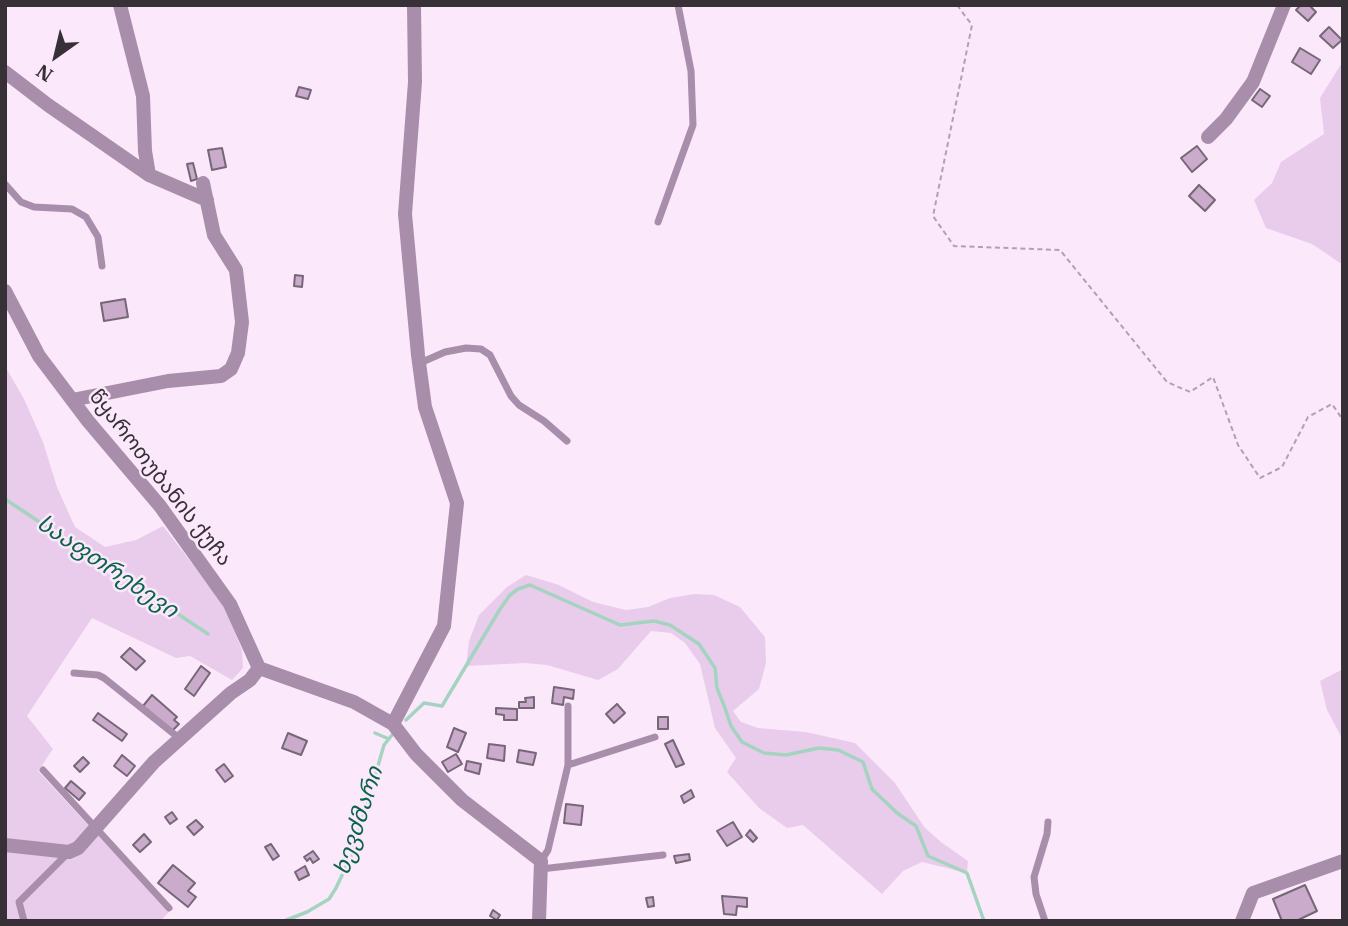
<!DOCTYPE html>
<meta charset="utf-8">
<style>
body{margin:0}
#map{position:relative;width:1348px;height:926px;overflow:hidden;background:#fbe9fb;font-family:"IBM Plex Serif",serif}
canvas{display:block}
.frame{position:absolute;inset:0;border:7px solid #373037;pointer-events:none}
.north{position:absolute;left:21px;top:21px;width:70px;height:70px;-webkit-text-stroke:5px #fbe9fb;paint-order:stroke;rotate:214deg;font-size:19px;font-weight:700;line-height:28px;text-align:center;color:#373037}
.north::after{content:'';display:block;margin:auto;width:24px;height:32px;background:#373037;clip-path:polygon(50% 0,100% 100%,50% 72%,0 100%)}
</style>
<div id="map">
<canvas width="1348" height="926"></canvas>
<div class="frame"></div>
<div class="north">N</div>
</div>
<script>
const ctx = document.querySelector('canvas').getContext('2d');
ctx.lineJoin = 'round';
function fillPath(path, color) {
  ctx.fillStyle = color;
  ctx.fill(path, 'evenodd');
}
function poly(rows) {
  const path = new Path2D();
  for (const r of rows) {
    path.moveTo(r[0], r[1]);
    for (let i = 2; i < r.length; i += 2) path.lineTo(r[i], r[i + 1]);
  }
  return path;
}
function strokePath(path, color, width, dash) {
  ctx.strokeStyle = color;
  ctx.lineWidth = width;
  ctx.lineCap = dash ? 'butt' : 'round';
  ctx.setLineDash(dash || []);
  ctx.stroke(path);
}
function write(font, color, halo, rows, align = 'center') {
  ctx.font = font + ' "IBM Plex Serif","Noto Sans Georgian",serif';
  ctx.lineWidth = 5;
  ctx.setLineDash([]);
  ctx.textBaseline = 'middle';
  ctx.strokeStyle = halo;
  ctx.fillStyle = color;
  for (const [text, x, y, turn = 0] of rows) {
    ctx.save();
    ctx.translate(x, y);
    ctx.rotate((+turn || 0) * Math.PI / 180);
    ctx.textAlign = isNaN(turn) ? turn : align;
    if (halo) ctx.strokeText(text, 0, 0);
    ctx.fillText(text, 0, 0);
    ctx.restore();
  }
}
fillPath(poly([
 [1343,61,1343,265,1312,244,1266,228,1254,200,1272,183,1281,162,1324,134,1320,98],
 [5,366,24,399,43,442,57,487,75,527,105,547,136,540,163,526,225,606,242,650,243,668,232,680,190,656,176,658,92,618,27,716,53,749,38,771,169,912,160,921,5,921],
 [526,575,559,585,593,602,626,610,648,607,670,598,694,594,714,595,740,607,765,637,766,663,759,689,733,711,741,722,758,728,806,732,855,743,895,783,925,828,941,842,968,861,967,873,922,862,903,871,882,894,803,825,787,828,759,808,727,772,736,758,715,728,700,664,685,643,671,633,651,631,618,669,598,680,547,665,525,663,466,666,469,641,479,615,507,587],
 [1343,669,1343,740,1327,710,1320,681]
]), '#e9cceb');
strokePath(poly([
 [5,499,208,634],
 [406,720,424,703,442,706,500,609,510,595,518,589,530,585,620,625,654,621,670,625,699,644,715,668,717,688,725,708,731,726,742,742,764,753,786,755,819,748,838,750,863,762,872,789,897,813,916,826,928,856,967,873,984,921],
 [375,733,389,739],
 [284,921,307,912,329,899,336,888,353,852,384,745,392,735]
]), '#a4d4c0', 3.5);
const building = poly([
 [1301,5,1309,5,1316,12,1308,21,1296,10,1301,5],
 [1329,27,1342,40,1333,48,1320,36,1329,27],
 [1300,48,1320,60,1311,74,1292,62,1300,48],
 [299,87,311,90,308,99,296,96,299,87],
 [1260,89,1270,96,1262,107,1252,100,1260,89],
 [1197,146,1207,159,1192,172,1181,158,1197,146],
 [222,148,226,167,212,170,208,150,222,148],
 [193,163,197,179,191,181,187,164,193,163],
 [1199,185,1215,200,1205,211,1189,196,1199,185],
 [295,275,303,276,302,287,294,286,295,275],
 [125,299,128,317,104,321,101,303,125,299],
 [130,648,145,661,136,670,121,657,130,648],
 [201,666,210,673,194,696,185,689,201,666],
 [554,687,574,690,573,699,564,697,563,705,552,703,554,687],
 [152,695,177,717,174,720,179,724,172,731,143,706,152,695],
 [534,697,534,708,519,708,519,702,526,702,525,698,534,697],
 [617,704,625,713,614,723,606,714,617,704],
 [496,708,517,709,517,720,504,720,504,715,496,714,496,708],
 [98,713,127,734,122,741,93,720,98,713],
 [658,717,668,717,668,729,658,729,658,717],
 [454,728,466,733,458,752,447,747,454,728],
 [288,733,307,741,301,755,282,748,288,733],
 [673,740,684,764,676,767,665,744,673,740],
 [489,744,505,746,504,761,487,758,489,744],
 [519,750,536,753,533,765,517,762,519,750],
 [456,754,462,764,448,772,442,762,456,754],
 [122,755,135,766,127,776,114,766,122,755],
 [83,757,89,763,80,772,74,766,83,757],
 [467,761,481,764,479,774,465,770,467,761],
 [224,764,233,776,225,782,216,770,224,764],
 [71,781,85,793,79,800,65,788,71,781],
 [691,790,694,797,684,803,681,796,691,790],
 [566,804,583,806,581,825,564,823,566,804],
 [172,812,177,819,170,824,165,817,172,812],
 [196,820,203,827,194,835,187,827,196,820],
 [733,822,742,837,727,846,717,831,733,822],
 [750,830,757,838,753,842,746,835,750,830],
 [144,834,151,842,140,852,133,845,144,834],
 [271,844,279,856,273,860,265,847,271,844],
 [313,851,319,859,313,863,310,858,307,861,304,857,313,851],
 [689,854,690,860,676,863,674,856,689,854],
 [173,865,195,883,188,891,196,897,188,907,158,883,173,865],
 [305,866,309,875,299,880,295,872,305,866],
 [1305,885,1317,911,1296,921,1282,921,1273,899,1305,885],
 [722,896,747,898,747,907,737,906,736,915,724,914,722,896],
 [653,897,654,906,648,907,646,898,653,897],
 [493,910,500,915,497,920,490,916,493,910]
]);
fillPath(building, '#caabcc');
strokePath(building, '#766777', 2);
strokePath(poly([
 [957,5,972,25,933,216,954,246,1060,250,1167,382,1190,392,1213,377,1238,445,1260,478,1282,467,1308,417,1332,404,1343,420]
]), '#afa2af', 2, [5, 3.5]);
strokePath(poly([
 [5,184,21,202,34,207,72,209,86,217,98,237,102,266],
 [658,222,693,125,691,71,678,5],
 [420,363,445,352,466,348,481,349,490,355,511,396,519,405,544,421,567,441],
 [74,673,98,675,104,678,179,738],
 [568,765,655,737],
 [43,770,169,908],
 [541,861,548,850,568,765,568,706],
 [541,869,663,855],
 [24,921,19,902,68,853],
 [1045,921,1036,894,1034,877,1047,834,1048,822]
]), '#a98eab', 7);
strokePath(poly([
 [120,5,143,96,145,151,149,175],
 [5,72,48,105,149,175,207,200],
 [1208,137,1226,119,1253,82,1284,5],
 [5,291,39,356,88,421,160,506,230,604,259,668,354,702,393,724,416,754,462,800,541,861,539,921],
 [72,400,168,381,221,376,231,369,238,353,242,322,236,270,214,235,203,183],
 [393,724,444,626,457,503,425,407,418,355,405,214,415,82,414,5],
 [5,845,69,852,78,848,154,762,231,693,250,680,259,668],
 [1242,921,1253,893,1343,861]
]), '#a98eab', 14);
write('21px', '#373037', '#fbe9fb', [
 ["წყაროთუბანის ქუჩა",160,478,52]
]);
write('italic 23px', '#0b644a', '#fbe9fb', [
 ["სააფთრეხევი",107,567,34],
 ["ხევძმარი",359,821,-72]
]);
</script>
